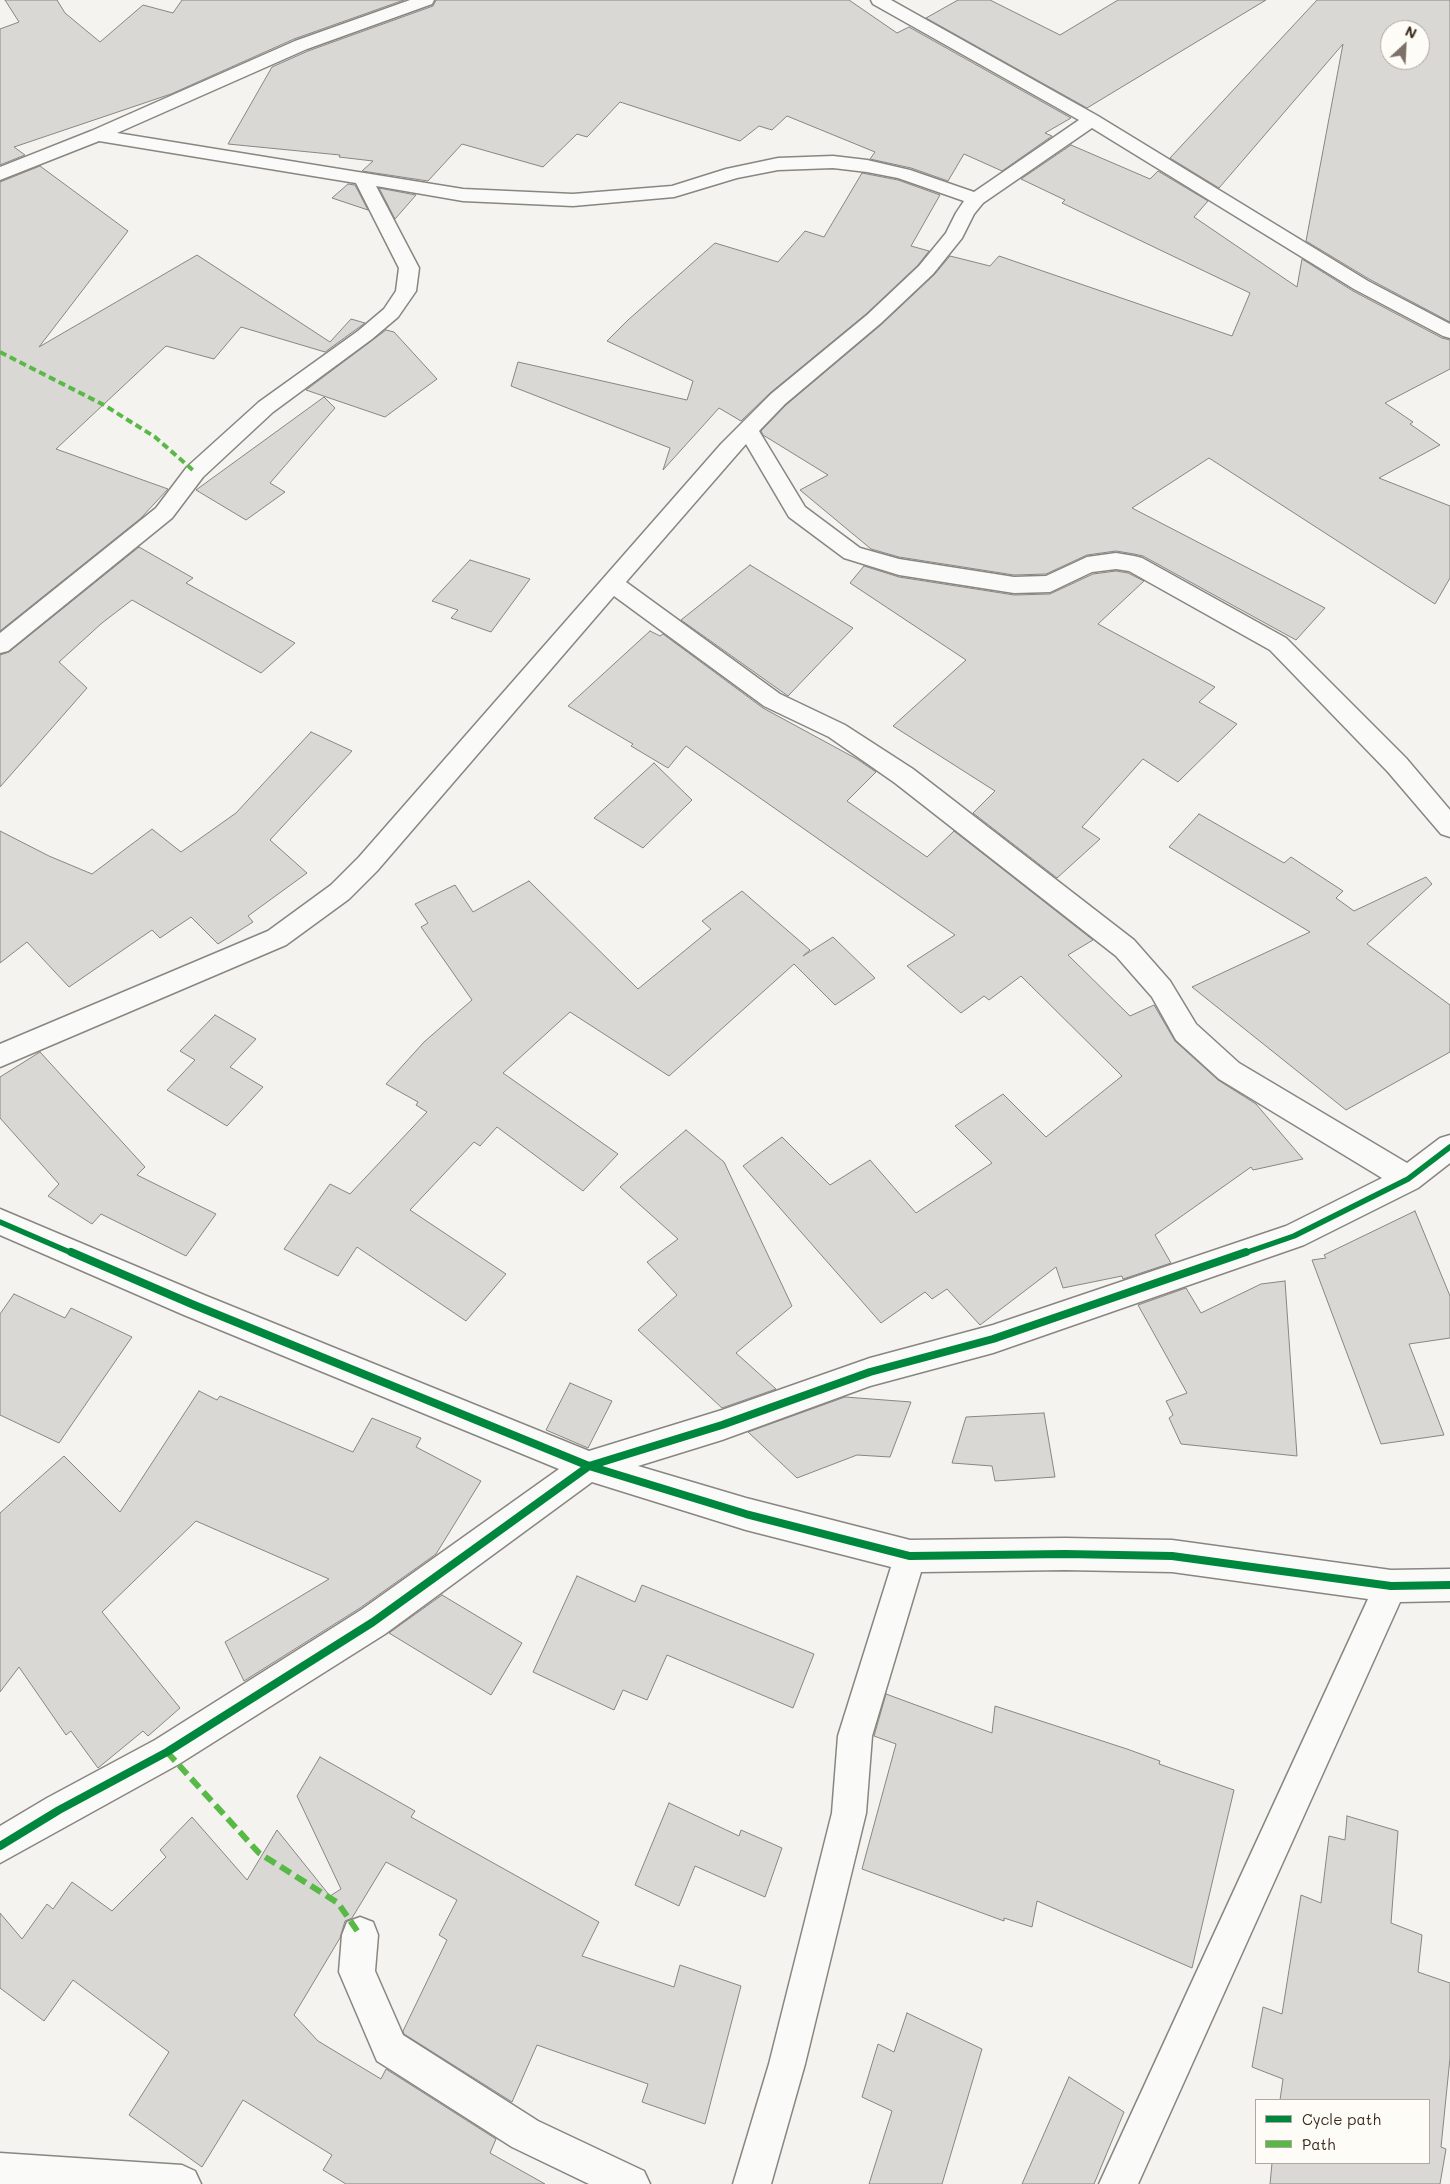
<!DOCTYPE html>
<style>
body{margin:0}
#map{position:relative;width:1450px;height:2184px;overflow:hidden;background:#f4f3ef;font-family:Mali,sans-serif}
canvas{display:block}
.legend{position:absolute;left:1255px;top:2099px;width:175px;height:65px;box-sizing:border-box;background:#fdfcf7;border:1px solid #afa8a0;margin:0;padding:6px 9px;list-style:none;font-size:15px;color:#3b2a1e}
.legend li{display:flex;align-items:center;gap:10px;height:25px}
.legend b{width:25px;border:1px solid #afa8a0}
.north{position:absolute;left:1380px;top:20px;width:50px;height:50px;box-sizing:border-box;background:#fdfcf7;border:1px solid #afa8a0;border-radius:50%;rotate:25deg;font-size:14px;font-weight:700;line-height:20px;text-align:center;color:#3b2a1e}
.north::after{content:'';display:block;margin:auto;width:18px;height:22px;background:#7c7067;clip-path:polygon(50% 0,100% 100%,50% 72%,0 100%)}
</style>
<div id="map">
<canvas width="1450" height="2184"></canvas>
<ul class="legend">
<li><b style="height:6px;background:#00873e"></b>Cycle path</li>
<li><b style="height:6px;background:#58b947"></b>Path</li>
</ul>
<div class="north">N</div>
</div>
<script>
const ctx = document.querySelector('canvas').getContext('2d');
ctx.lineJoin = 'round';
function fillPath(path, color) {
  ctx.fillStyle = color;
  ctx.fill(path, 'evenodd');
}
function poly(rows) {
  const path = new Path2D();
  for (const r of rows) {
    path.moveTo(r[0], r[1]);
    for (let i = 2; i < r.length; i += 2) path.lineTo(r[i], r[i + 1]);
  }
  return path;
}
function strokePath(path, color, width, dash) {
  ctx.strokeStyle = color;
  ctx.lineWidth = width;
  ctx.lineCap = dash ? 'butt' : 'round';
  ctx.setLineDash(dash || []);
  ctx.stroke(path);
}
const building = poly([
 [5,0,57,0,65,13,100,42,143,5,173,13,182,0,404,0,294,39,171,94,14,147,25,155,0,165,0,29,19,22,5,0],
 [436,0,849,0,897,33,909,27,1071,118,1045,133,1052,136,1002,171,964,154,948,181,911,168,870,159,875,152,787,116,772,130,759,126,740,141,620,102,587,137,577,134,543,167,462,144,428,181,362,171,373,161,339,157,340,155,228,144,272,67,308,51,433,6,436,0],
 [958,0,990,0,1060,35,1118,0,1266,0,1087,108,926,18,958,0],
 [1317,0,1450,0,1450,322,1369,279,1306,241,1343,44,1219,188,1170,158,1317,0],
 [1390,30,1420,30,1420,60,1390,60,1390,30],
 [1071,145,1150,179,1158,171,1208,201,1194,217,1297,287,1302,259,1353,291,1442,338,1450,340,1450,369,1385,403,1413,422,1410,424,1440,445,1379,478,1450,506,1450,578,1435,604,1209,458,1132,508,1325,608,1296,640,1143,556,1134,554,1116,551,1087,555,1046,574,1014,575,899,557,871,549,800,490,828,475,763,435,761,431,786,405,882,324,934,275,950,256,990,266,999,256,1232,336,1250,293,1062,203,1065,200,1021,179,1071,145],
 [40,166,128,231,39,347,197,255,330,342,351,319,365,323,325,352,241,327,214,359,166,346,56,449,168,489,141,518,0,631,0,182,40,166],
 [862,173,898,180,940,195,911,246,929,251,918,265,866,314,770,393,741,421,719,408,663,470,670,448,511,386,518,362,687,400,693,381,607,341,628,320,715,243,778,262,805,231,824,237,862,173],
 [348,184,355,185,368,210,332,198,348,184],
 [379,188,416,195,395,219,379,188],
 [386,330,394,332,437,379,385,417,306,390,386,330],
 [324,397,335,408,270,483,285,492,246,520,196,490,324,397],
 [139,547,193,578,186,583,295,643,261,673,132,600,102,623,59,662,87,688,0,787,0,655,9,652,139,547],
 [470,560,530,579,491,632,451,618,458,610,432,601,470,560],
 [750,565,853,628,788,696,681,620,750,565],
 [864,566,899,577,1014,595,1050,594,1093,574,1116,571,1128,573,1144,581,1098,624,1215,687,1199,702,1237,724,1178,782,1143,759,1082,827,1100,839,1057,878,973,813,995,791,893,726,966,660,850,583,864,566],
 [650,631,660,636,663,634,763,708,857,759,876,772,847,801,927,857,954,831,1093,940,1068,955,1130,1016,1154,1005,1175,1041,1218,1080,1256,1104,1303,1159,1253,1170,1251,1167,1155,1235,1171,1263,1123,1279,1122,1276,1063,1288,1056,1267,980,1325,947,1289,932,1299,925,1292,881,1323,743,1166,782,1137,830,1185,870,1160,916,1213,992,1163,955,1126,1003,1094,1046,1137,1122,1076,1021,976,989,1000,984,996,961,1013,907,966,955,935,686,746,668,768,631,746,633,744,568,706,650,631],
 [311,732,352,751,270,840,307,873,248,916,253,922,218,944,191,917,160,938,152,930,69,987,27,942,0,963,0,831,49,856,92,874,152,829,181,852,236,813,311,732],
 [654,763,692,800,643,848,594,818,654,763],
 [1199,814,1284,863,1291,857,1343,891,1336,898,1354,911,1426,877,1432,884,1367,944,1450,1005,1450,1052,1346,1110,1192,987,1310,932,1169,847,1199,814],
 [529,881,638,989,711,929,702,921,742,891,810,950,803,956,833,937,875,978,835,1005,794,964,669,1076,570,1012,503,1073,618,1154,583,1191,497,1127,480,1146,474,1142,410,1210,506,1274,466,1321,357,1247,338,1276,284,1249,330,1184,350,1194,427,1112,416,1105,418,1102,386,1084,424,1042,472,1000,421,927,428,923,415,904,455,885,473,912,529,881],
 [215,1015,256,1039,230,1067,263,1087,227,1126,167,1090,195,1060,180,1051,215,1015],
 [40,1052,145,1167,137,1175,216,1214,186,1256,101,1214,92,1224,48,1196,59,1184,0,1118,0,1077,40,1052],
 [686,1130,724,1162,792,1306,736,1353,776,1389,722,1408,638,1330,677,1295,647,1262,678,1239,620,1187,686,1130],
 [1415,1211,1450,1296,1450,1338,1409,1344,1444,1435,1381,1444,1312,1260,1326,1258,1324,1255,1415,1211],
 [1285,1281,1297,1456,1181,1444,1169,1418,1173,1415,1166,1401,1187,1393,1138,1305,1186,1288,1201,1313,1261,1284,1285,1281],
 [14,1294,65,1318,71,1308,132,1337,59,1443,0,1415,0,1314,14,1294],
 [570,1383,612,1401,588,1448,546,1430,570,1383],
 [199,1391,217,1400,220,1396,353,1452,372,1418,421,1438,416,1447,481,1481,436,1554,360,1608,244,1681,225,1642,329,1579,196,1521,102,1612,180,1708,148,1736,143,1731,98,1768,71,1731,66,1735,19,1667,0,1692,0,1513,64,1456,120,1512,199,1391],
 [845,1397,911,1402,890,1457,857,1455,797,1478,748,1432,845,1397],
 [1044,1413,1055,1477,995,1481,992,1466,952,1463,966,1417,1044,1413],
 [577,1576,635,1602,642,1585,814,1654,793,1708,667,1655,647,1700,623,1690,614,1710,533,1672,577,1576],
 [442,1595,522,1643,491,1695,389,1633,442,1595],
 [886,1694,992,1733,995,1706,1127,1749,1160,1761,1159,1764,1234,1790,1192,1968,1037,1901,1032,1927,1004,1918,1004,1921,862,1869,896,1744,874,1736,886,1694],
 [320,1757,415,1811,411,1817,599,1922,582,1956,674,1987,680,1965,741,1986,705,2124,642,2102,648,2084,537,2045,512,2102,404,2034,403,2031,447,1940,439,1935,457,1900,386,1862,352,1918,345,1921,340,1938,294,2015,318,2041,381,2079,386,2069,496,2139,490,2153,545,2184,346,2184,323,2170,332,2155,243,2100,202,2167,129,2115,169,2052,73,1980,44,2021,0,1988,0,1913,22,1939,47,1904,53,1909,72,1882,112,1911,166,1857,160,1850,192,1817,247,1880,277,1830,330,1896,341,1889,297,1796,320,1757],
 [669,1803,739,1836,741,1830,782,1848,765,1897,695,1866,679,1906,635,1885,669,1803],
 [1347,1816,1398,1831,1391,1923,1422,1935,1418,1972,1450,1983,1450,2058,1441,2147,1446,2149,1440,2184,1270,2184,1272,2163,1429,2163,1429,2100,1280,2100,1283,2079,1252,2067,1263,2007,1282,2014,1301,1895,1321,1903,1329,1836,1345,1840,1347,1816],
 [907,2013,982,2049,942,2184,869,2184,892,2111,862,2097,878,2044,894,2052,907,2013],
 [1069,2077,1124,2112,1094,2184,1022,2184,1069,2077]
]);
fillPath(building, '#d9d8d5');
strokePath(building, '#898681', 1);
const minor = poly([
 [410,0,434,0,432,4,307,49,117,133,463,189,573,194,672,186,726,169,778,158,833,156,867,160,910,170,974,192,1079,120,873,4,871,0,891,0,1098,116,1368,281,1450,324,1450,338,1443,336,1354,289,1092,128,983,203,974,214,962,238,933,274,881,323,785,404,759,431,805,507,860,548,899,559,1014,577,1046,576,1087,557,1116,553,1134,556,1142,558,1286,638,1406,758,1450,810,1450,837,1441,834,1388,772,1270,650,1129,571,1116,569,1092,572,1050,592,1014,593,899,575,844,558,789,517,746,444,626,582,780,694,845,725,913,769,1134,940,1170,981,1196,1024,1239,1063,1407,1163,1440,1138,1450,1135,1450,1163,1418,1188,1304,1245,993,1353,870,1386,722,1440,638,1466,746,1498,910,1540,1065,1538,1172,1540,1391,1570,1450,1569,1450,1601,1400,1602,1138,2184,1099,2184,1368,1599,1172,1572,1065,1570,921,1572,872,1736,866,1813,805,2064,771,2184,733,2184,769,2064,832,1813,838,1736,891,1567,746,1530,592,1482,385,1634,179,1764,0,1863,0,1826,47,1798,155,1740,361,1610,559,1469,184,1315,0,1235,0,1209,204,1295,589,1451,722,1410,870,1358,993,1325,1286,1226,1382,1178,1219,1079,1176,1040,1152,997,1116,956,895,783,829,737,764,706,614,596,377,871,349,899,286,945,0,1067,0,1044,268,931,331,885,359,857,721,444,771,394,867,315,919,266,946,233,956,213,964,201,898,178,867,172,833,168,778,170,737,178,674,197,573,206,463,201,376,186,419,268,416,291,398,317,372,339,273,412,203,477,172,518,8,651,0,653,0,633,156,508,187,467,259,402,358,331,384,309,396,291,399,268,356,183,99,141,0,180,0,167,91,131,295,41,410,0],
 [360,1917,373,1922,378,1935,375,1971,403,2035,538,2121,644,2171,650,2184,589,2184,512,2147,377,2061,339,1972,342,1935,347,1922,360,1917],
 [0,2153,182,2165,195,2171,201,2184,0,2184,0,2153]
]);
strokePath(minor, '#898681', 3);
fillPath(minor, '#fafaf8');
strokePath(poly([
 [0,352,104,405,155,437,195,472]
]), '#58b947', 4, [7, 4]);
strokePath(poly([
 [167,1752,259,1853,338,1903,360,1935]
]), '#58b947', 6, [12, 6]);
strokePath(poly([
 [0,1222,74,1254],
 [1242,1254,1294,1236,1408,1179,1450,1147]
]), '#00873e', 5.5);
strokePath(poly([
 [71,1252,194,1305,589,1466,746,1514,910,1556,1065,1554,1172,1556,1391,1586,1450,1585],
 [0,1846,59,1810,167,1752,373,1622,589,1466,722,1425,870,1372,993,1339,1246,1252]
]), '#00873e', 8);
</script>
